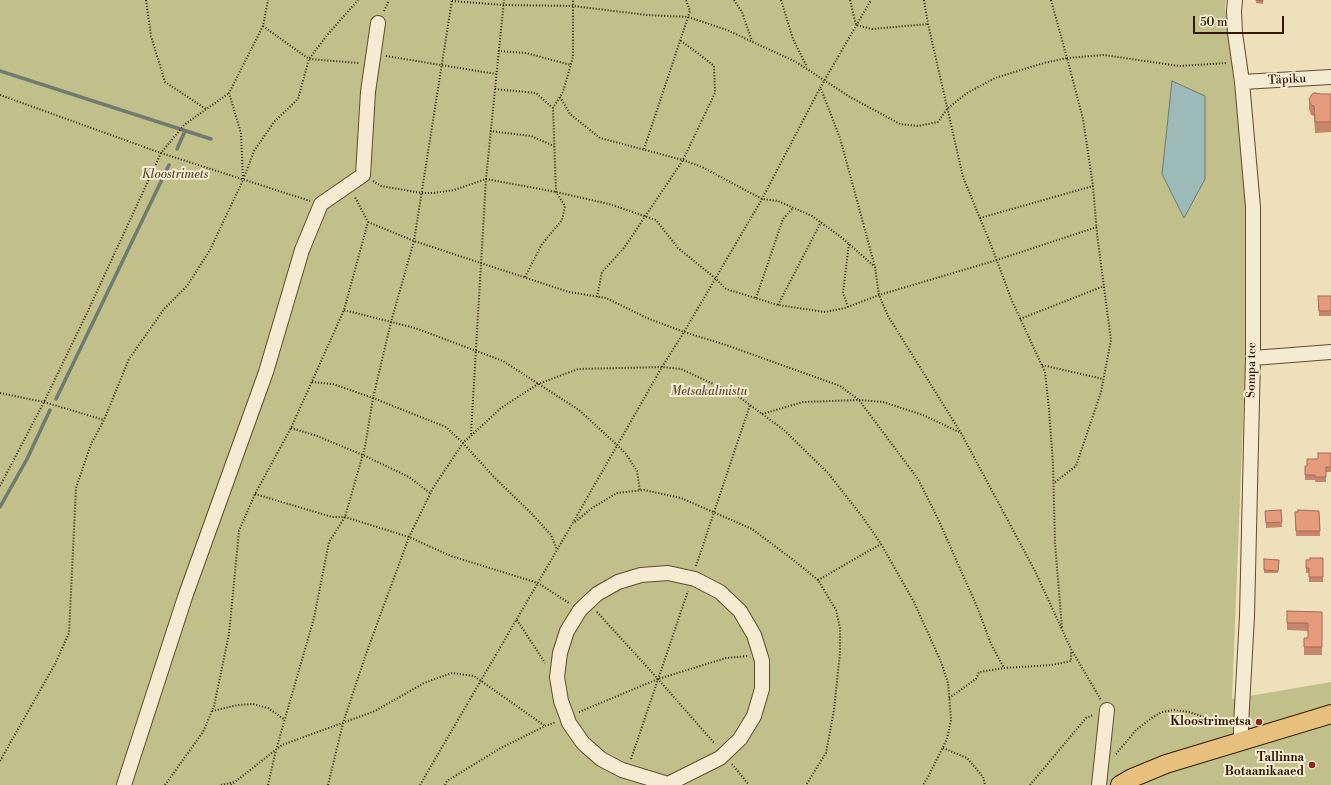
<!DOCTYPE html>
<meta charset="utf-8">
<style>
body{margin:0}
#map{position:relative;width:1331px;height:785px;overflow:hidden;background:#eee0ba;font-family:"Libre Bodoni",serif}
canvas{display:block}
.scale{position:absolute;left:1193px;top:16px;width:91px;height:18px;box-sizing:border-box;border:2px solid #301900;border-top:0;padding-left:5px;font-size:12px;line-height:14px;white-space:nowrap;color:#301900;-webkit-text-stroke:3px #f4ebd2;paint-order:stroke}
</style>
<div id="map">
<canvas width="1331" height="785"></canvas>
<div class="scale">50 m</div>
</div>
<script>
const ctx = document.querySelector('canvas').getContext('2d');
ctx.lineJoin = 'round';
function fillPath(path, color) {
  ctx.fillStyle = color;
  ctx.fill(path, 'evenodd');
}
function poly(rows) {
  const path = new Path2D();
  for (const r of rows) {
    path.moveTo(r[0], r[1]);
    for (let i = 2; i < r.length; i += 2) path.lineTo(r[i], r[i + 1]);
  }
  return path;
}
function strokePath(path, color, width, dash) {
  ctx.strokeStyle = color;
  ctx.lineWidth = width;
  ctx.lineCap = dash ? 'butt' : 'round';
  ctx.setLineDash(dash || []);
  ctx.stroke(path);
}
function write(font, color, halo, rows, align = 'center') {
  ctx.font = font + ' "Libre Bodoni",serif';
  ctx.lineWidth = 4;
  ctx.setLineDash([]);
  ctx.textBaseline = 'middle';
  ctx.strokeStyle = halo;
  ctx.fillStyle = color;
  for (const [text, x, y, turn = 0] of rows) {
    ctx.save();
    ctx.translate(x, y);
    ctx.rotate((+turn || 0) * Math.PI / 180);
    ctx.textAlign = isNaN(turn) ? turn : align;
    if (halo) ctx.strokeText(text, 0, 0);
    ctx.fillText(text, 0, 0);
    ctx.restore();
  }
}
fillPath(poly([
 [0,0,1226,0,1225,7,1245,177,1249,270,1232,699,1331,682,1331,785,0,785]
]), '#c1c08a');
const water = poly([
 [1172,81,1205,96,1205,179,1184,218,1162,174,1172,81]
]);
fillPath(water, '#9cbbb8');
strokePath(water, '#717a6e', 1);
strokePath(poly([
 [0,71,211,139],
 [177,149,185,131],
 [56,399,169,165],
 [0,507,27,459,50,410]
]), '#717a6e', 3.5);
const minor = poly([
 [1235,0,1234,11,1235,33,1242,82,1253,207,1253,358,1247,616,1241,725,1241,740],
 [1242,82,1331,77],
 [1253,358,1331,352],
 [668,573,695,579,720,592,740,611,754,635,760,654,762,661,762,689,754,716,740,739,720,758,668,784,622,770,601,759,583,743,569,723,567,717,561,701,557,677,560,653,567,631,580,610,597,594,618,582,641,575,668,573],
 [124,785,185,597,266,372,302,250,321,204,363,175,368,92,378,23],
 [1099,785,1107,710]
]);
const major = poly([
 [1120,785,1132,778,1166,764,1331,714]
]);
strokePath(minor, '#604b2e', 16);
strokePath(major, '#301900', 20);
strokePath(poly([
 [146,0,151,36,165,82,206,109],
 [734,0,742,12,752,41],
 [781,0,793,39,807,67],
 [850,0,856,25,872,29,928,24],
 [924,0,928,24,963,177,991,245,1012,301,1045,372,1049,409,1053,464,1055,543,1062,628],
 [1051,0,1067,58,1104,55,1179,66,1227,63],
 [452,1,503,5,573,6,647,15,688,17,727,30,796,62,850,97,900,124,918,126,938,122,947,109,967,93,995,78,1044,63,1067,58,1083,119,1093,186,1097,234,1111,340,1101,392,1076,466,1054,483],
 [384,11,389,0],
 [263,26,309,59,359,63],
 [498,51,526,53,571,65],
 [386,56,496,74],
 [495,89,536,93,553,108],
 [821,89,840,138,875,267,879,295,888,316,961,433,1035,571,1071,649,1101,700],
 [0,95,161,153,310,201],
 [560,97,570,114,600,138,683,160,702,167,762,199,778,201,812,216,841,237,874,266],
 [490,131,531,136,554,146],
 [644,149,690,11,686,0],
 [243,179,241,133,229,93,263,26,268,0],
 [373,181,381,186,422,193,434,193,454,190,486,179,556,192,609,204,656,220,678,248,715,278,726,289,778,305,825,312,845,308,879,295,997,260,1097,227],
 [980,218,1093,186],
 [368,222,414,241,569,292,606,298,647,318,684,332,729,346,840,386,859,400,918,479,938,519,978,609,991,644,1004,668],
 [525,277,542,244,562,220,565,206,556,192,553,108,563,92,573,57,573,0],
 [597,297,602,272,624,248,683,160,715,93,714,66,699,54,681,41],
 [756,298,783,219,793,208],
 [778,305,821,222],
 [848,307,843,293,849,243],
 [344,310,415,328,503,361,579,410,617,445,626,454,637,471,640,491],
 [1020,319,1104,286],
 [1042,365,1103,379],
 [312,382,333,384,373,398,446,427,463,443,493,476,533,515,551,535,557,550],
 [0,393,44,402,104,420],
 [762,414,803,402,859,400,883,402,923,415,961,433],
 [291,428,317,436,363,455,409,477,430,493],
 [471,434,486,179,504,0],
 [0,486,44,402,87,313,161,153,184,125,229,93],
 [255,494,332,517,345,517,409,537,451,556,538,583,569,603],
 [575,522,592,508,617,493,644,490,681,498,752,529,792,559,818,580,836,610,840,628,840,653,834,710,826,753,806,785],
 [696,566,750,405],
 [818,580,881,544],
 [597,612,658,679,715,744],
 [517,620,545,663],
 [949,698,976,679,979,672,1004,668,1052,665,1071,661,1071,651],
 [212,711,238,705,253,704,268,708,285,720],
 [579,712,658,679,726,658,748,656],
 [943,748,967,758,983,777,985,785],
 [1116,754,1136,730,1153,717,1162,712,1174,710,1189,712,1228,725],
 [631,759,688,591],
 [0,761,55,664,69,633,76,488,91,444,104,420,129,359,164,309,187,286,210,250,243,180,254,151,274,122,298,99,309,59,328,34,358,0],
 [732,764,749,785],
 [165,785,203,732,214,706,229,634,239,531,255,494,291,428,344,310,368,222,355,197],
 [221,785,234,782],
 [231,785,282,745,375,711,424,683,452,673,474,676,545,726],
 [268,785,276,750,314,618,329,542,345,517,365,447,373,398,391,322,414,241,452,0],
 [328,785,343,723,366,654,409,537,433,488,463,443,501,408,538,384,578,369,662,367,681,369,735,394,784,430,828,473,864,519,881,544,914,602,941,662,948,683,951,720,947,739,928,777,923,785],
 [420,785,571,526,662,367,684,332,762,199,820,88,871,0],
 [445,785,447,781,499,749,545,726,556,722],
 [1030,785,1086,718,1093,715]
]), '#301900', 2, [1, 2]);
strokePath(minor, '#f4ebd2', 14);
strokePath(major, '#e7c07d', 18);
fillPath(poly([
 [1256,0,1263,0,1263,4,1256,3],
 [1321,94,1331,94,1331,132,1315,133,1314,116,1311,115,1309,109,1309,99],
 [1318,296,1331,296,1331,316,1319,316],
 [1331,453,1331,472,1326,472,1326,482,1315,482,1315,480,1305,480,1305,466,1307,466,1318,459],
 [1281,510,1282,527,1266,528,1265,511],
 [1319,511,1320,536,1296,536,1295,512],
 [1323,558,1323,582,1309,582,1309,573,1306,573,1306,560],
 [1264,559,1279,560,1278,573,1264,573],
 [1287,611,1322,612,1322,655,1304,655,1304,638,1308,638,1308,631,1287,630]
]), '#c6856c');
const building = poly([
 [1256,0,1263,0,1263,1,1256,0],
 [1315,93,1321,94,1331,94,1331,122,1315,122,1314,106,1311,105,1309,99,1312,94,1315,93],
 [1318,296,1331,296,1331,311,1319,311,1318,296],
 [1318,453,1331,453,1331,467,1326,467,1326,477,1315,477,1315,475,1305,475,1305,466,1307,466,1307,459,1318,459,1318,453],
 [1281,510,1282,522,1266,523,1265,511,1281,510],
 [1298,510,1319,511,1320,531,1296,531,1295,512,1298,512,1298,510],
 [1310,558,1323,558,1323,577,1309,577,1309,568,1306,568,1306,560,1310,560,1310,558],
 [1264,559,1279,560,1278,571,1264,570,1264,559],
 [1287,611,1322,612,1322,647,1304,647,1304,638,1308,638,1308,623,1287,623,1287,611]
]);
fillPath(building, '#e69b7d');
strokePath(building, '#a16c58', 1);
for (const [x, y, r, color] of [
 [1259,722,4,"#8f2418"],
 [1312,765,4,"#8f2418"]
]) {
  const dot = new Path2D();
  dot.arc(x, y, r, 0, 2 * Math.PI);
  ctx.fillStyle = color;
  ctx.fill(dot);
  strokePath(dot, '#f4ebd2', 1.5);
}
write('12px', '#301900', '#f4ebd2', [
 ["Täpiku",1287,80,-3],
 ["Sompa tee",1252,370,-89]
]);
write('italic 12px', '#5c4b29', '#f4ebd2', [
 ["Kloostrimets",175,175],
 ["Metsakalmistu",709,392]
]);
write('bold 12px', '#301900', '#f4ebd2', [
 ["Kloostrimetsa",1251,722],
 ["Tallinna",1304,758],
 ["Botaanikaaed",1304,772]
], 'right');
</script>
